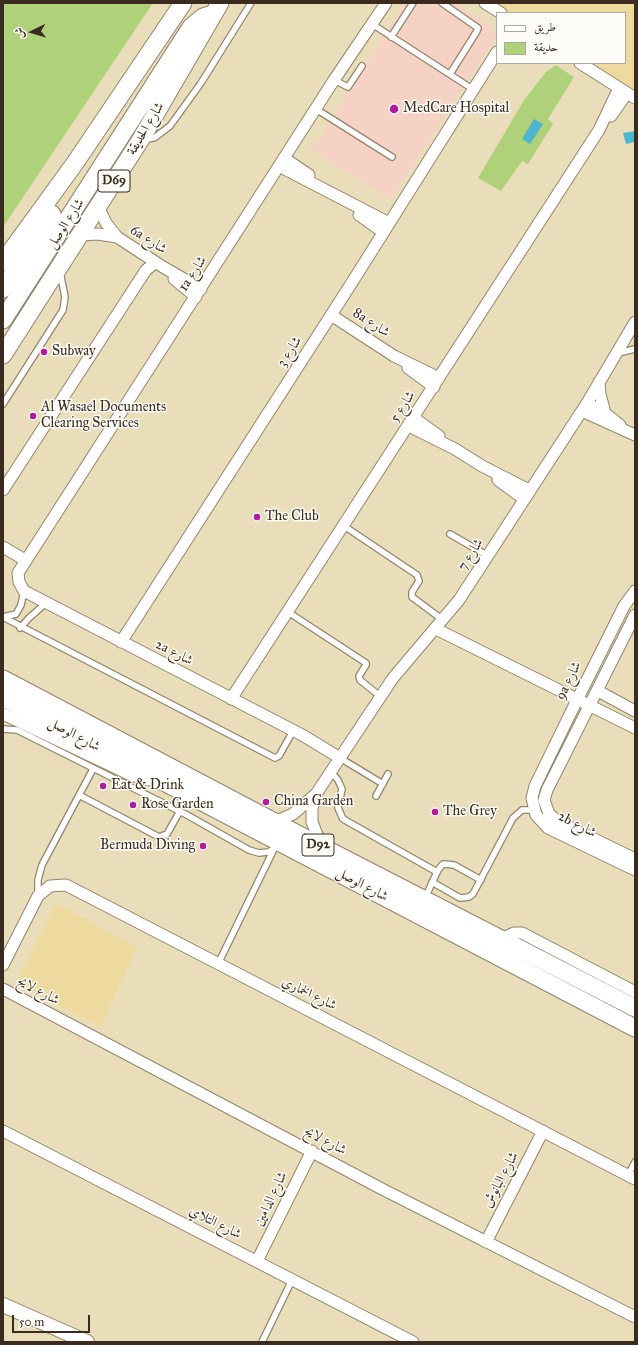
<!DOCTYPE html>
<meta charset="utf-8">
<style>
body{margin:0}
#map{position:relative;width:638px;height:1345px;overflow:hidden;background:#eadeba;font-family:"IM FELL Great Primer",Amiri,serif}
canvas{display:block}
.frame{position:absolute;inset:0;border:4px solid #3b2a1e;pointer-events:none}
.legend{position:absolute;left:496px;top:12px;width:130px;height:52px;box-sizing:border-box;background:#fdfcf7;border:1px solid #afa8a0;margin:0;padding:5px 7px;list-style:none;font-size:12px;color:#3b2a1e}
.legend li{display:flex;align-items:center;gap:8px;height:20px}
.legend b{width:20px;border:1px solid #afa8a0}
.north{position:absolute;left:12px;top:12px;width:40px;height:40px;-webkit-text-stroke:3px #fdfcf7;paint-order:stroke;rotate:265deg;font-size:11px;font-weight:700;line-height:16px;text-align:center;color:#3b2a1e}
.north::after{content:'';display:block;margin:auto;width:14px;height:18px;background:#3b2a1e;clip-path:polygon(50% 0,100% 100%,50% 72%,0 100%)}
.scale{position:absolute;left:12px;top:1315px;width:78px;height:18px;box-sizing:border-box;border:2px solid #3b2a1e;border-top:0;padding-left:5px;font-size:12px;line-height:14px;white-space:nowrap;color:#3b2a1e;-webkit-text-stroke:3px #fdfcf7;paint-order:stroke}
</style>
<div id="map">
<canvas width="638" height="1345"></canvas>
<div class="frame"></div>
<ul class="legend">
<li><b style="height:5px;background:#fff"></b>طريق</li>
<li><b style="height:11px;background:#aed17a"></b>حديقة</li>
</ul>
<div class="north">ش</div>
<div class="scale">50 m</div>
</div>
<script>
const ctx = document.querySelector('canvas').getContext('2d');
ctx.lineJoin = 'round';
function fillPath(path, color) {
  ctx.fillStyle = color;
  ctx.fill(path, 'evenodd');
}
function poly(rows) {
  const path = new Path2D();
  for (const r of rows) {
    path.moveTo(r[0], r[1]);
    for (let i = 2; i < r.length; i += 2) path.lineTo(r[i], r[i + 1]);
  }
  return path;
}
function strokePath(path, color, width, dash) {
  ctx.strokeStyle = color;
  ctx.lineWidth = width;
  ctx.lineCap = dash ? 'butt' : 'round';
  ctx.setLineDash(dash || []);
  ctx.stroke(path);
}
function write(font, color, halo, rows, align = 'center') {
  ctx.font = font + ' "IM FELL Great Primer",Amiri,serif';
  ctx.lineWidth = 3;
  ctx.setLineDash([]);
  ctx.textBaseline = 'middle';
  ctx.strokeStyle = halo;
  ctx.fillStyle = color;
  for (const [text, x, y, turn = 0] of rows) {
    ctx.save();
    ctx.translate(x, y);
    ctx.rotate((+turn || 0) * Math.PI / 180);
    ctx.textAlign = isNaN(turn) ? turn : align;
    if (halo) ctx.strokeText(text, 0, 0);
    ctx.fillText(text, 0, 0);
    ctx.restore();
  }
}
fillPath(poly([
 [405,3,454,3,492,27,496,37,391,200,312,150]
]), '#f6d2c5');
fillPath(poly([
 [3,3,153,3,3,227],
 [556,65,574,77,548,119,553,124,528,164,522,161,501,191,478,178,524,100,546,72]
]), '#aed17a');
fillPath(poly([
 [478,3,635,3,635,103,572,63,625,63,625,13,497,13,497,15],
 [56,903,137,948,100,1027,16,983]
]), '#eeda9e');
fillPath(poly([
 [534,119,543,124,530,144,522,139],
 [635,131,635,142,626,144,623,133]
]), '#4eb6cc');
const service = poly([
 [442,3,478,28,477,31,450,74],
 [372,24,474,90],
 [391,37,413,3],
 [334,80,348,87,362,66],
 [316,109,392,157],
 [145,139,154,138,170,126,201,83,251,3],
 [618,353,635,349],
 [3,404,63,310,65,297,60,272],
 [344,526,417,575,419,581,412,592,412,597,443,620],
 [450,534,488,556],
 [288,612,366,663,366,665,359,676,360,680,381,697],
 [3,617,275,758,279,756,293,731],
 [3,617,16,614,21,605,24,591],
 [20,628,29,618,46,603],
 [3,729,17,730,187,815,249,850,259,853,268,852,274,849,277,844],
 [340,758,383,784],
 [331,772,338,780,342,789,338,808,343,819,437,872],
 [79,795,159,837,167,834,180,811],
 [376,796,388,774],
 [432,882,460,898,469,897,473,894,513,818,522,810,534,810],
 [38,896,38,880,42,865,93,769],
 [425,898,438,870,443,864,454,865,481,880],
 [218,964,274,849],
 [628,1175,635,1162],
 [262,1342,292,1280]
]);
const minor = poly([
 [485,3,501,13],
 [580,63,635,98],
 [611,116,627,93],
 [284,158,309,175],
 [279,166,389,223],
 [98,206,106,223,117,237,163,267,201,289],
 [359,215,383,232],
 [80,235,98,234,117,237],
 [174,279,196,297],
 [331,315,394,356,439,378],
 [408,368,434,387],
 [599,382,600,394,605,413],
 [587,403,605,413,620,425],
 [582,411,635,435],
 [414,418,439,436],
 [409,426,455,449,482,466,529,490],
 [498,480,524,499],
 [3,490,146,270,155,263],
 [3,547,25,560],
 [635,591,624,606,577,700,535,786,532,798,536,815,548,828,635,870],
 [635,615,547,790,544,800,549,814,557,821,635,859],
 [436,629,635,728],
 [121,642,351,284,497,52],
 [598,691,635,711],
 [231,699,599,130,619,88],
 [3,714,131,775,148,780],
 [340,758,304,736,24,591,19,582,18,573,334,80,386,3],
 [316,795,312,808,312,822,322,847],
 [274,822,293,814,316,794,393,678,459,600,587,403,635,322],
 [501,939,514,933,522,933,635,992],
 [3,965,38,896,50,886,66,885,635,1179],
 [3,989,384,1190,635,1317],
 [3,1131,413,1342],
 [486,1242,543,1131],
 [257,1261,312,1151]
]);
const tertiary = poly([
 [3,1305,87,1342]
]);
const primary = poly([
 [3,262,75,163,183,3],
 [3,289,52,214],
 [3,320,191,27,203,17,212,14],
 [3,355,141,139,220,3],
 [3,679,322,847,635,1008],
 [3,698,635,1028]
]);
strokePath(service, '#92846c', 8);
strokePath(minor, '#92846c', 13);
strokePath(tertiary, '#92846c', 16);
strokePath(primary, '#92846c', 19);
strokePath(service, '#fff', 5.5);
strokePath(minor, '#fff', 11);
strokePath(tertiary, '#fff', 14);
strokePath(primary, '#fff', 17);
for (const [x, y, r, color] of [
 [394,109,5,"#b5179e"],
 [44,352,4,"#b5179e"],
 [33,416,4,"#b5179e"],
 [257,517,4,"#b5179e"],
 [103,786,4,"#b5179e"],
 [266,802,4,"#b5179e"],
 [133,805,4,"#b5179e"],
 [435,812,4,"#b5179e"],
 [203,846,4,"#b5179e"]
]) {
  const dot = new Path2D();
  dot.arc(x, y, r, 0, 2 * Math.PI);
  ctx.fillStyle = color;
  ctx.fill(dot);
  strokePath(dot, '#fdfcf7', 1.5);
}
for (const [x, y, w] of [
 [114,181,32],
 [318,845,32]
]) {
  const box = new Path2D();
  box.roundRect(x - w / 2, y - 11, w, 22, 3);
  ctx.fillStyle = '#fdfcf7';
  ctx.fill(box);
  strokePath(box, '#3b2a1e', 1);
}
write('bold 13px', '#3b2a1e', null, [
 ["D69",114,181],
 ["D92",318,845]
]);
write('14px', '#3b2a1e', '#fdfcf7', [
 ["MedCare Hospital",403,109],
 ["Subway",52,352],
 ["Al Wasael Documents",41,408],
 ["Clearing Services",41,424],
 ["The Club",265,517],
 ["Eat & Drink",111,786],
 ["China Garden",274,802],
 ["Rose Garden",141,805],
 ["The Grey",443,812],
 ["Bermuda Diving",195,846,"right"]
], 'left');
write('14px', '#3b2a1e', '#fdfcf7', [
 ["شارع الحديقة",146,129,-59],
 ["شارع الوصل",66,224,-57],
 ["6a شارع",148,240,33],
 ["1a شارع",193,274,-57],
 ["8a شارع",371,323,33],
 ["شارع 3",290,352,-57],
 ["شارع 5",403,407,-57],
 ["شارع 7",471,555,-58],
 ["2a شارع",174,653,27],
 ["9a شارع",569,681,-64],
 ["شارع الوصل",74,735,28],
 ["2b شارع",577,825,27],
 ["شارع الوصل",362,885,28],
 ["شارع لايح",38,991,28],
 ["شارع الخماري",309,994,26],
 ["شارع لايح",325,1141,28],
 ["شارع البانوش",501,1180,-62],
 ["شارع الدامين",271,1199,-64],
 ["شارع التلاي",215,1223,27]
]);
</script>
